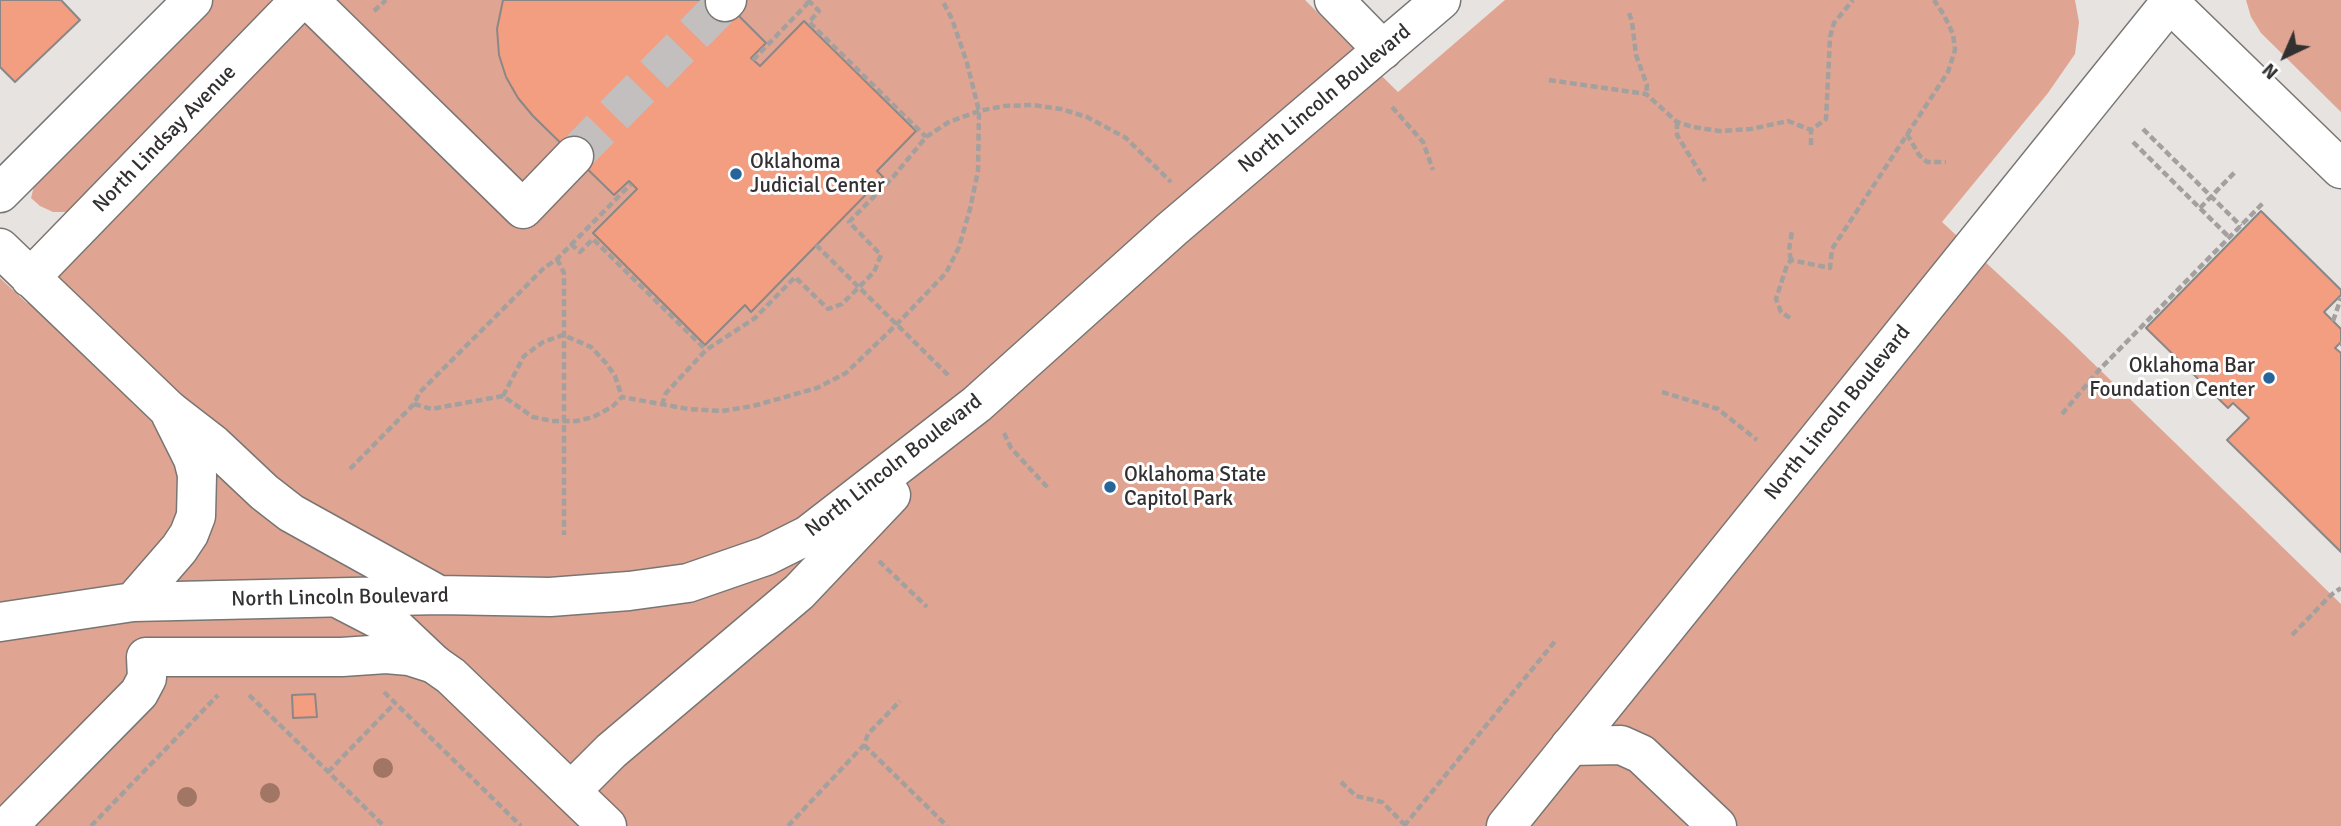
<!DOCTYPE html>
<style>
body{margin:0}
#map{position:relative;width:2341px;height:826px;overflow:hidden;background:#e7e3e1;font-family:Signika,sans-serif}
canvas{display:block}
.north{position:absolute;left:2250px;top:21px;width:70px;height:70px;-webkit-text-stroke:5px #fff;paint-order:stroke;rotate:224deg;font-size:19px;font-weight:700;line-height:28px;text-align:center;color:#323030}
.north::after{content:'';display:block;margin:auto;width:24px;height:32px;background:#323030;clip-path:polygon(50% 0,100% 100%,50% 72%,0 100%)}
</style>
<div id="map">
<canvas width="2341" height="826"></canvas>
<div class="north">N</div>
</div>
<script>
const ctx = document.querySelector('canvas').getContext('2d');
ctx.lineJoin = 'round';
function fillPath(path, color) {
  ctx.fillStyle = color;
  ctx.fill(path, 'evenodd');
}
function poly(rows) {
  const path = new Path2D();
  for (const r of rows) {
    path.moveTo(r[0], r[1]);
    for (let i = 2; i < r.length; i += 2) path.lineTo(r[i], r[i + 1]);
  }
  return path;
}
function strokePath(path, color, width, dash) {
  ctx.strokeStyle = color;
  ctx.lineWidth = width;
  ctx.lineCap = dash ? 'butt' : 'round';
  ctx.setLineDash(dash || []);
  ctx.stroke(path);
}
function write(font, color, halo, rows, align = 'center') {
  ctx.font = font + ' Signika,sans-serif';
  ctx.lineWidth = 6;
  ctx.setLineDash([]);
  ctx.textBaseline = 'middle';
  ctx.strokeStyle = halo;
  ctx.fillStyle = color;
  for (const [text, x, y, turn = 0] of rows) {
    ctx.save();
    ctx.translate(x, y);
    ctx.rotate((+turn || 0) * Math.PI / 180);
    ctx.textAlign = isNaN(turn) ? turn : align;
    if (halo) ctx.strokeText(text, 0, 0);
    ctx.fillText(text, 0, 0);
    ctx.restore();
  }
}
fillPath(poly([
 [205,0,271,0,263,14,80,200,66,212,53,212,40,206,31,198,35,182],
 [326,0,1305,0,1398,92,1505,0,2075,0,2079,22,2075,54,2048,93,1942,222,2063,334,2341,604,2341,826,0,826,0,278,27,303],
 [2246,0,2341,0,2341,112,2261,33,2251,17]
]), '#e0a592');
const building = poly([
 [0,0,61,0,80,20,15,82,0,67,0,0],
 [503,0,723,0,766,43,751,58,760,66,804,21,916,131,877,171,883,177,751,312,745,305,705,345,593,233,637,189,629,181,614,195,533,116,518,98,506,77,499,55,497,29,503,0],
 [2261,211,2341,290,2341,295,2324,312,2341,329,2341,342,2335,348,2341,353,2341,552,2227,440,2249,418,2233,403,2228,408,2146,328,2261,211],
 [315,694,317,717,293,718,292,695,315,694]
]);
fillPath(building, '#f39d81');
strokePath(building, '#8b8786', 2);
strokePath(poly([
 [574,156,725,2]
]), '#c3bfbe', 38, [38, 19]);
const minor = poly([
 [309,0,523,209,574,156],
 [1334,0,1383,50],
 [2167,0,2341,169],
 [725,2,727,0],
 [0,193,193,0],
 [0,248,169,410],
 [30,278,300,0],
 [1570,746,1621,745,1641,754,1717,826],
 [8,826,139,693,147,678,146,657,342,657,386,654,409,656,434,664,451,676,607,826]
]);
const major = poly([
 [169,410,213,444,264,492,291,513,437,594],
 [341,600,397,629,434,664],
 [133,602,179,549,189,534,196,516,197,475,193,459,171,415],
 [0,622,133,602,439,595,550,597,629,591,688,583,766,556,808,535,977,404,1172,229,1441,0],
 [571,791,611,751,799,592,891,495],
 [1506,826,2172,0]
]);
strokePath(minor, '#797573', 41);
strokePath(major, '#797573', 41);
strokePath(poly([
 [808,0,819,11,809,22,926,137],
 [374,11,386,0],
 [1629,13,1632,22,1636,55,1647,85,1646,94],
 [753,60,806,5,809,0],
 [1549,80,1646,94,1677,122,1693,127,1720,131,1751,129,1788,121,1811,130,1826,119,1830,37,1834,23,1853,0],
 [1392,107,1423,142,1433,170],
 [1677,122,1677,135,1705,181],
 [2143,129,2241,226],
 [1907,134,1919,155,1927,162,1946,162],
 [2133,142,2229,237],
 [1811,145,1811,130],
 [2200,208,2235,172],
 [571,244,580,252,593,239,706,350],
 [816,245,950,377],
 [557,259,564,273,564,535],
 [1791,260,1789,250,1792,231],
 [1790,318,1781,312,1776,299,1787,265,1791,260,1830,268,1832,249,1948,72,1955,50,1953,34,1944,15,1934,0],
 [2333,321,2341,298],
 [2340,344,2341,344],
 [1662,392,1718,409,1757,440],
 [503,396,524,356,543,342,563,335,591,347,606,363,615,376,622,397],
 [414,404,431,409,503,396,533,417,552,421,577,421,593,417,612,407,622,397,688,409,722,411,753,406,817,388,846,373,897,324,946,273,959,247,970,209,978,171,979,111,967,63,952,19,942,0],
 [662,405,666,393,706,350,755,318,795,277,828,309,842,304,874,272,881,255,849,222,894,176,926,137,949,122,979,111,1004,106,1033,105,1061,109,1087,117,1126,138,1171,182],
 [2062,414,2099,370,2264,202],
 [1004,433,1011,448,1048,488],
 [350,469,414,404,420,392,544,268,557,259,631,184],
 [879,561,927,607],
 [2292,635,2331,595,2341,588],
 [384,692,521,826],
 [249,695,384,826],
 [864,745,947,826],
 [328,772,395,703],
 [1341,782,1356,796,1382,802,1405,825],
 [91,826,218,695],
 [788,826,864,745,868,734,900,701],
 [1404,826,1556,640]
]), '#a3a09e', 4.5, [7, 3.5]);
strokePath(minor, '#fff', 38);
strokePath(major, '#fff', 38);
ctx.fillStyle = '#a17665';
for (const [x, y] of [
 [383,768],
 [270,793],
 [187,797]
]) {
  ctx.beginPath();
  ctx.arc(x, y, 10, 0, 2 * Math.PI);
  ctx.fill();
}
for (const [x, y, r, color] of [
 [736,174,7,"#27649a"],
 [2269,378,7,"#27649a"],
 [1110,487,7,"#27649a"]
]) {
  const dot = new Path2D();
  dot.arc(x, y, r, 0, 2 * Math.PI);
  ctx.fillStyle = color;
  ctx.fill(dot);
  strokePath(dot, '#fff', 2.5);
}
write('21px', '#323030', '#fff', [
 ["North Lincoln Boulevard",1325,99,-40],
 ["North Lindsay Avenue",165,139,-46],
 ["North Lincoln Boulevard",1838,413,-51],
 ["North Lincoln Boulevard",894,466,-38],
 ["North Lincoln Boulevard",340,598,-1]
]);
write('21px', '#323030', '#fff', [
 ["Oklahoma",750,162],
 ["Judicial Center",750,186],
 ["Oklahoma Bar",2255,366,"right"],
 ["Foundation Center",2255,390,"right"],
 ["Oklahoma State",1124,475],
 ["Capitol Park",1124,499]
], 'left');
</script>
